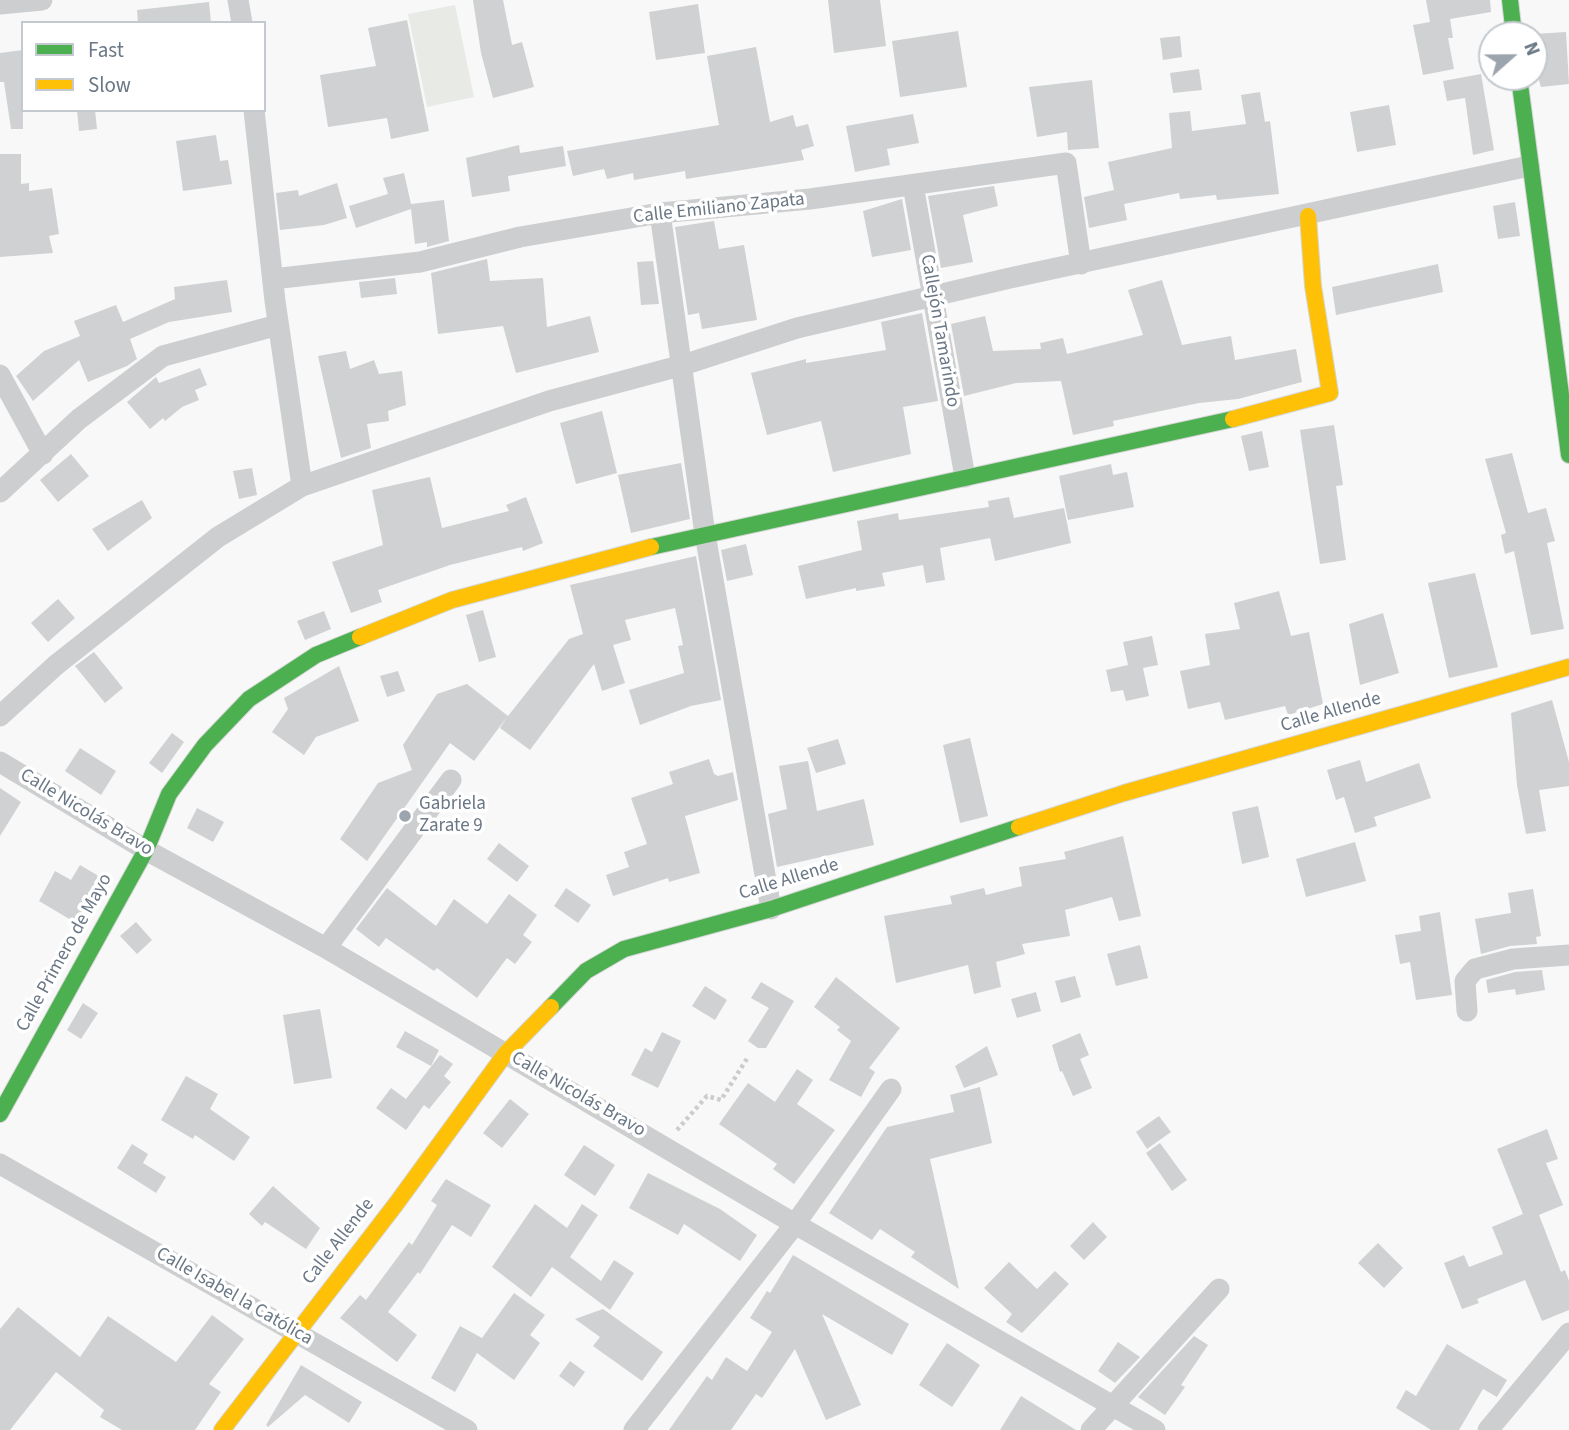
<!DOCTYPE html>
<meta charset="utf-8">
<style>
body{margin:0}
#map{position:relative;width:1569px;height:1430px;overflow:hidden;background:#f8f8f8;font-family:"Source Sans 3",sans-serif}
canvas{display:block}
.legend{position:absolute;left:21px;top:21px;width:245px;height:91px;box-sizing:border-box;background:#fff;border:2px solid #c3c9ce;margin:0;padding:9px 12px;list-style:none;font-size:21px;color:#6a7785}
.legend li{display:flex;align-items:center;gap:14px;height:35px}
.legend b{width:35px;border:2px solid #c3c9ce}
.north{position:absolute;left:1478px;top:21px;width:70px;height:70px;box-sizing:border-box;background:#fff;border:2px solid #c3c9ce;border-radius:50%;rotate:69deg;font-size:19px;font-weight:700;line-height:28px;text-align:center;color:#6a7785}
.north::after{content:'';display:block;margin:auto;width:24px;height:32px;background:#9ca4ad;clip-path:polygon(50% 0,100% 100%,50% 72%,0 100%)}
</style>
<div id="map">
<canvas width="1569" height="1430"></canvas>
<ul class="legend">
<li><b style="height:9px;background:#4caf50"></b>Fast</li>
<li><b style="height:9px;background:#ffc107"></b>Slow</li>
</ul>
<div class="north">N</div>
</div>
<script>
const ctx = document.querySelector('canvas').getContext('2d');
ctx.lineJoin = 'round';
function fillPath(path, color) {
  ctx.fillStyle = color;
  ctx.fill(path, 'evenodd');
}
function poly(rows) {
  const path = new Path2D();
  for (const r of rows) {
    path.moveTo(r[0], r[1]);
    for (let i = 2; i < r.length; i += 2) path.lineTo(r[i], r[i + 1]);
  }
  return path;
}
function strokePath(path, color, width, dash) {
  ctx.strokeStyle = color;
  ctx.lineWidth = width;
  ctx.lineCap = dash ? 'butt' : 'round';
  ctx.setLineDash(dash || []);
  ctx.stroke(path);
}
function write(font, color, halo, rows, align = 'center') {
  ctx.font = font + ' "Source Sans 3",sans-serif';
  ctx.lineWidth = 7;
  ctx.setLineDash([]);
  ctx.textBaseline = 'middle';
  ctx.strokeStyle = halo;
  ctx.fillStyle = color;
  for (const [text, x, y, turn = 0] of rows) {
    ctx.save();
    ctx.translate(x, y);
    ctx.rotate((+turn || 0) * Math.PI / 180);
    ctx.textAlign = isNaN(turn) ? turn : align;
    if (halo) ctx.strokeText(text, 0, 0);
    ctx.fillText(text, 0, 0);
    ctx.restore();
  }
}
fillPath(poly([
 [455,5,474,97,427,107,408,14]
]), '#e8eae6');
fillPath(poly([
 [473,0,503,0,512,45,522,42,534,87,493,98,481,53],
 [828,0,880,0,886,46,834,53],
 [1426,0,1490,0,1491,12,1450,19,1453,38,1448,38,1454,69,1423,75,1413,25,1430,22],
 [209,2,211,23,138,23,137,10],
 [698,4,705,53,656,60,649,12],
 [407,20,429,131,391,139,387,118,328,127,320,75,376,66,368,28],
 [958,31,967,87,900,97,892,41],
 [1566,32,1569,84,1541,87,1534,64,1534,34],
 [1180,36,1182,57,1163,60,1160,38],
 [756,47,770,122,793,115,796,127,808,124,814,146,801,150,804,160,686,179,685,171,634,180,633,173,607,179,604,169,573,176,567,151,719,125,707,56],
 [23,50,23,129,11,129,4,82,0,82,0,53],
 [1199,69,1202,90,1173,93,1170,73],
 [1481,74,1494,150,1473,155,1465,98,1447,101,1443,81],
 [1092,80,1099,148,1068,150,1067,132,1037,137,1029,87],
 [1260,92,1265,122,1270,121,1279,194,1217,200,1216,195,1180,199,1179,193,1124,204,1127,220,1089,228,1084,197,1114,190,1108,162,1172,148,1169,113,1190,111,1192,131,1246,124,1241,95],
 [1389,105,1396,145,1357,152,1350,112],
 [77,110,95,110,97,129,79,131],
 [913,114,919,143,887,149,890,165,855,172,846,126],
 [216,135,220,161,228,160,232,184,183,191,176,141],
 [519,145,520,153,563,146,566,166,508,176,510,191,472,197,466,158],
 [0,154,21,154,21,184,29,183,29,191,52,188,59,234,49,236,53,253,0,257],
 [404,173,411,204,444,200,449,241,427,247,427,242,415,244,411,209,356,228,349,206,388,194,383,178],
 [337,183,347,218,324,225,280,230,276,193,298,190,299,196],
 [994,186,998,206,963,215,973,262,941,268,928,196],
 [902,199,911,250,872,257,863,211],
 [1515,202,1520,236,1498,239,1493,206],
 [714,221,719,249,744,245,757,320,702,329,699,313,688,315,675,227],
 [487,259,490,281,543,278,547,327,590,316,599,352,516,373,503,326,438,334,431,273],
 [653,261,659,304,641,305,637,262],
 [1438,264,1443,292,1336,315,1332,287],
 [395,278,397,294,361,298,359,282],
 [227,280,232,312,169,322,130,339,137,359,127,366,88,382,79,360,33,401,16,376,44,351,80,336,74,321,116,305,123,322,175,299,174,287],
 [1162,280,1182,345,1231,336,1235,360,1296,349,1302,382,1238,399,1199,403,1113,421,1114,426,1073,435,1061,381,1016,383,964,396,951,324,985,316,993,351,1041,349,1040,343,1063,338,1067,354,1143,335,1128,290],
 [922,313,938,401,903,407,911,454,833,472,821,421,767,435,751,373,806,359,806,363,886,350,881,322],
 [346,351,350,369,374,360,379,374,402,371,406,405,388,411,389,421,367,424,371,448,341,458,318,356],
 [200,368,207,385,195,390,199,400,182,407,165,421,163,418,150,429,127,402,156,377,159,383],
 [602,411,617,473,576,484,560,423],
 [1334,425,1343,485,1336,486,1346,560,1320,564,1300,430],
 [1262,431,1269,467,1249,471,1241,436],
 [1512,453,1528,513,1546,508,1555,541,1547,543,1564,629,1531,635,1514,551,1505,554,1501,535,1506,533,1485,459],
 [71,454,89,476,58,502,40,480],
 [681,463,690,519,631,533,618,475],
 [1111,464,1113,475,1127,472,1134,507,1068,520,1059,476],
 [252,468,257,495,239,499,233,471],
 [430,477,442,528,509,511,506,505,526,497,543,543,523,551,522,547,450,565,378,590,382,602,351,613,332,562,383,545,372,490],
 [1009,497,1014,518,1064,508,1071,543,995,561,990,538,940,548,945,580,926,583,923,565,882,573,885,586,856,591,856,588,806,599,798,566,862,550,857,521,898,513,899,520,989,507,988,501],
 [142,500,152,518,108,551,92,529],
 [746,544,753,575,727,581,721,550],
 [696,556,721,700,691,706,640,725,629,690,684,673,678,646,683,645,675,608,625,620,631,640,613,645,625,683,602,691,594,664,530,750,500,728,507,717,474,761,450,743,367,861,340,839,378,783,412,770,403,745,437,694,467,684,508,716,569,639,583,634,570,585],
 [1475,573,1498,667,1449,678,1428,583],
 [1279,591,1291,636,1309,632,1323,704,1288,715,1285,706,1225,720,1220,702,1188,709,1180,671,1210,665,1205,634,1240,629,1234,603],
 [58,599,75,618,48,642,31,623],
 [483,610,496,657,479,662,466,615],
 [324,611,331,629,305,640,297,621],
 [1383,613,1399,673,1360,685,1349,624],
 [1152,636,1158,665,1143,668,1149,696,1126,701,1123,690,1111,692,1106,670,1128,665,1123,642],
 [94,652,123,688,105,703,75,666],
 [339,666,359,721,316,737,304,755,272,732,288,709,284,698],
 [398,671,405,691,387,697,380,676],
 [1552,700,1569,762,1569,786,1539,790,1546,831,1526,834,1517,785,1511,713],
 [172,733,184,742,162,773,149,763],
 [970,738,988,816,960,823,943,745],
 [838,739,846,764,816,773,807,748],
 [80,748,116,771,101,795,65,771],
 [709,759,714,774,718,776,733,772,738,800,685,816,700,873,669,882,668,878,613,896,606,875,629,867,624,852,647,844,631,798,673,784,669,772],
 [1360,760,1366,782,1419,763,1431,798,1374,817,1377,826,1355,833,1344,797,1336,800,1327,770],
 [808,761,817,811,864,799,874,845,777,867,768,814,787,809,779,766],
 [0,788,21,802,0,836],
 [1258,806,1269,857,1242,864,1232,812],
 [197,808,224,822,213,842,187,828],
 [1123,836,1141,916,1119,921,1112,897,1065,910,1070,936,1022,944,1025,954,996,962,1001,987,974,994,968,965,896,983,884,916,952,904,950,896,984,888,986,895,1022,886,1019,867,1066,859,1064,852],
 [1355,842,1366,881,1306,897,1296,859],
 [499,843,529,866,517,882,487,859],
 [80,865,107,881,81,926,39,901,55,871,71,880],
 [387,888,436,926,454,899,487,924,509,894,537,915,523,935,532,942,515,964,507,958,477,998,437,968,434,971,386,938,379,947,356,929],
 [566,888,591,905,578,923,554,906],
 [1533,889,1541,936,1536,937,1537,944,1510,946,1481,954,1475,919,1511,913,1508,893],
 [1440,912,1452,995,1416,1000,1410,962,1400,964,1395,935,1421,931,1419,916],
 [136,922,152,940,137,954,120,936],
 [1140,945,1148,978,1116,986,1107,954],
 [1542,970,1545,990,1516,995,1515,989,1488,993,1486,980,1515,972],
 [1075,976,1081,997,1061,1003,1055,981],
 [836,977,900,1028,869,1068,875,1072,861,1097,829,1080,851,1041,837,1030,840,1027,814,1007],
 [761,982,794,1001,766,1048,758,1048,748,1041,769,1008,751,998],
 [705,986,727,1000,715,1020,692,1006],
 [1036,992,1041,1011,1017,1018,1011,999],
 [83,1003,98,1013,81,1039,67,1030],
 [320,1009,332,1078,294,1084,283,1015],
 [405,1031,439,1050,431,1066,396,1047],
 [662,1032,681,1041,658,1088,631,1075,645,1048,652,1052],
 [1080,1033,1089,1055,1080,1059,1092,1088,1073,1096,1062,1071,1060,1072,1052,1045],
 [987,1046,998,1075,964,1088,955,1066],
 [440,1055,453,1064,444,1076,451,1082,429,1109,424,1105,406,1130,376,1108,391,1088,406,1099],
 [797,1069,813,1080,797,1104,835,1130,794,1184,773,1169,777,1164,719,1124,748,1083,775,1102],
 [186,1076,218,1094,210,1109,250,1137,234,1161,195,1135,193,1139,161,1120],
 [980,1087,992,1143,930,1159,959,1289,911,1257,915,1252,880,1229,872,1240,829,1213,887,1127,954,1112,950,1095],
 [510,1099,529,1114,502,1148,483,1133],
 [1159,1116,1171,1132,1147,1149,1136,1132],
 [1547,1129,1558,1159,1546,1163,1563,1205,1539,1215,1561,1272,1565,1270,1569,1281,1569,1310,1542,1321,1525,1280,1477,1299,1479,1303,1462,1309,1444,1263,1464,1255,1469,1267,1503,1254,1492,1227,1523,1214,1497,1149],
 [1160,1143,1187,1180,1172,1191,1146,1153],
 [132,1144,148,1154,143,1163,166,1177,156,1193,117,1168],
 [584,1145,615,1165,595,1196,564,1175],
 [648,1173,720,1209,757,1235,740,1261,684,1224,678,1235,629,1208],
 [446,1179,491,1205,471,1237,452,1225,420,1274,418,1272,388,1312,417,1335,397,1362,340,1318,360,1295,366,1300,409,1242,412,1245,437,1205,431,1201],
 [273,1186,320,1228,306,1249,265,1222,262,1226,249,1214],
 [535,1204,567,1228,582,1204,598,1215,570,1257,601,1281,614,1260,634,1273,610,1310,552,1267,531,1297,492,1267],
 [1093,1222,1107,1237,1084,1260,1070,1246],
 [1378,1243,1403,1268,1384,1288,1358,1263],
 [793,1255,909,1324,892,1355,822,1314,861,1405,826,1420,795,1349,762,1398,756,1394,731,1430,669,1430,707,1376,712,1380,726,1357,747,1371,772,1332,750,1318,767,1291,770,1293],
 [1009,1262,1037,1289,1055,1271,1069,1284,1022,1333,1006,1322,1012,1314,984,1288],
 [514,1293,545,1315,530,1335,540,1343,514,1380,477,1353,455,1392,431,1378,460,1326,482,1338],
 [18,1307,80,1357,108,1316,176,1362,212,1315,244,1339,209,1384,221,1392,195,1430,122,1430,100,1417,104,1410,56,1372,10,1430,0,1430,0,1329],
 [603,1309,663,1352,642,1381,593,1346,600,1337,575,1319],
 [1194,1336,1208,1345,1181,1385,1185,1387,1165,1415,1138,1397],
 [1118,1342,1140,1357,1115,1383,1098,1371],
 [947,1343,980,1365,952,1407,919,1385],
 [1447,1344,1507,1380,1497,1397,1483,1389,1459,1430,1431,1430,1396,1408,1406,1390,1416,1396],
 [570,1361,585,1372,574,1387,559,1376],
 [301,1365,362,1402,349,1423,305,1395,268,1427,266,1425],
 [1021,1396,1076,1430,1000,1430]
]), '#cfd1d2');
const fast = poly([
 [1510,0,1514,35],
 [1519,77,1569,455],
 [651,547,1233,419],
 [551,1007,586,971,624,949,771,909,1019,827],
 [0,1114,146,850,169,794,205,745,249,699,316,655,360,637]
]);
const slow = poly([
 [1233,419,1330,393,1313,286,1308,216],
 [360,637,452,600,651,547],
 [1019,827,1124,793,1569,667],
 [222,1430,396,1204,506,1053,551,1007]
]);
strokePath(fast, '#d5d6d6', 18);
strokePath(slow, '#d5d6d6', 18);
strokePath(poly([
 [677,1130,707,1096,721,1100,748,1057]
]), '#cbcccd', 4.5, [3.5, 3.5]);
strokePath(poly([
 [238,0,242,23],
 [0,4,42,0],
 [254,110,275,301,302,486],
 [913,185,965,477],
 [660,213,705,534,771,909],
 [273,279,420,262,520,237,660,213,810,199,1066,163,1081,264],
 [0,375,43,454],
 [0,492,79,419,163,356,278,325],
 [0,716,56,665,218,537,302,486,549,401,683,365,797,328,1010,278,1529,166],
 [0,762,146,850,326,948,795,1224,1155,1430],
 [326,948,451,780],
 [1467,1011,1465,981,1475,969,1513,959,1569,955],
 [0,1164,467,1430],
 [634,1430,795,1224,891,1089],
 [1091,1430,1219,1289],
 [1488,1430,1569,1333]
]), '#cdcecf', 21);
strokePath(fast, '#4caf50', 16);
strokePath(slow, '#ffc107', 16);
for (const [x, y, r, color] of [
 [405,816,7,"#9ca4ad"]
]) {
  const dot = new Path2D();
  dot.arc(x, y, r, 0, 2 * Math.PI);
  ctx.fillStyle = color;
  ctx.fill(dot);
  strokePath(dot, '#fff', 2.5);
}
write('19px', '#6a7785', '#fff', [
 ["Calle Emiliano Zapata",719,209,-6],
 ["Callejón Tamarindo",939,331,80],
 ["Calle Allende",1331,713,-16],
 ["Calle Nicolás Bravo",86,813,31],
 ["Calle Allende",789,880,-17],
 ["Calle Primero de Mayo",65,953,-61],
 ["Calle Nicolás Bravo",578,1095,30],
 ["Calle Allende",339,1242,-52],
 ["Calle Isabel la Católica",234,1297,30]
]);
write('19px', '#6a7785', '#fff', [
 ["Gabriela",419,805],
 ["Zarate 9",419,827]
], 'left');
</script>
